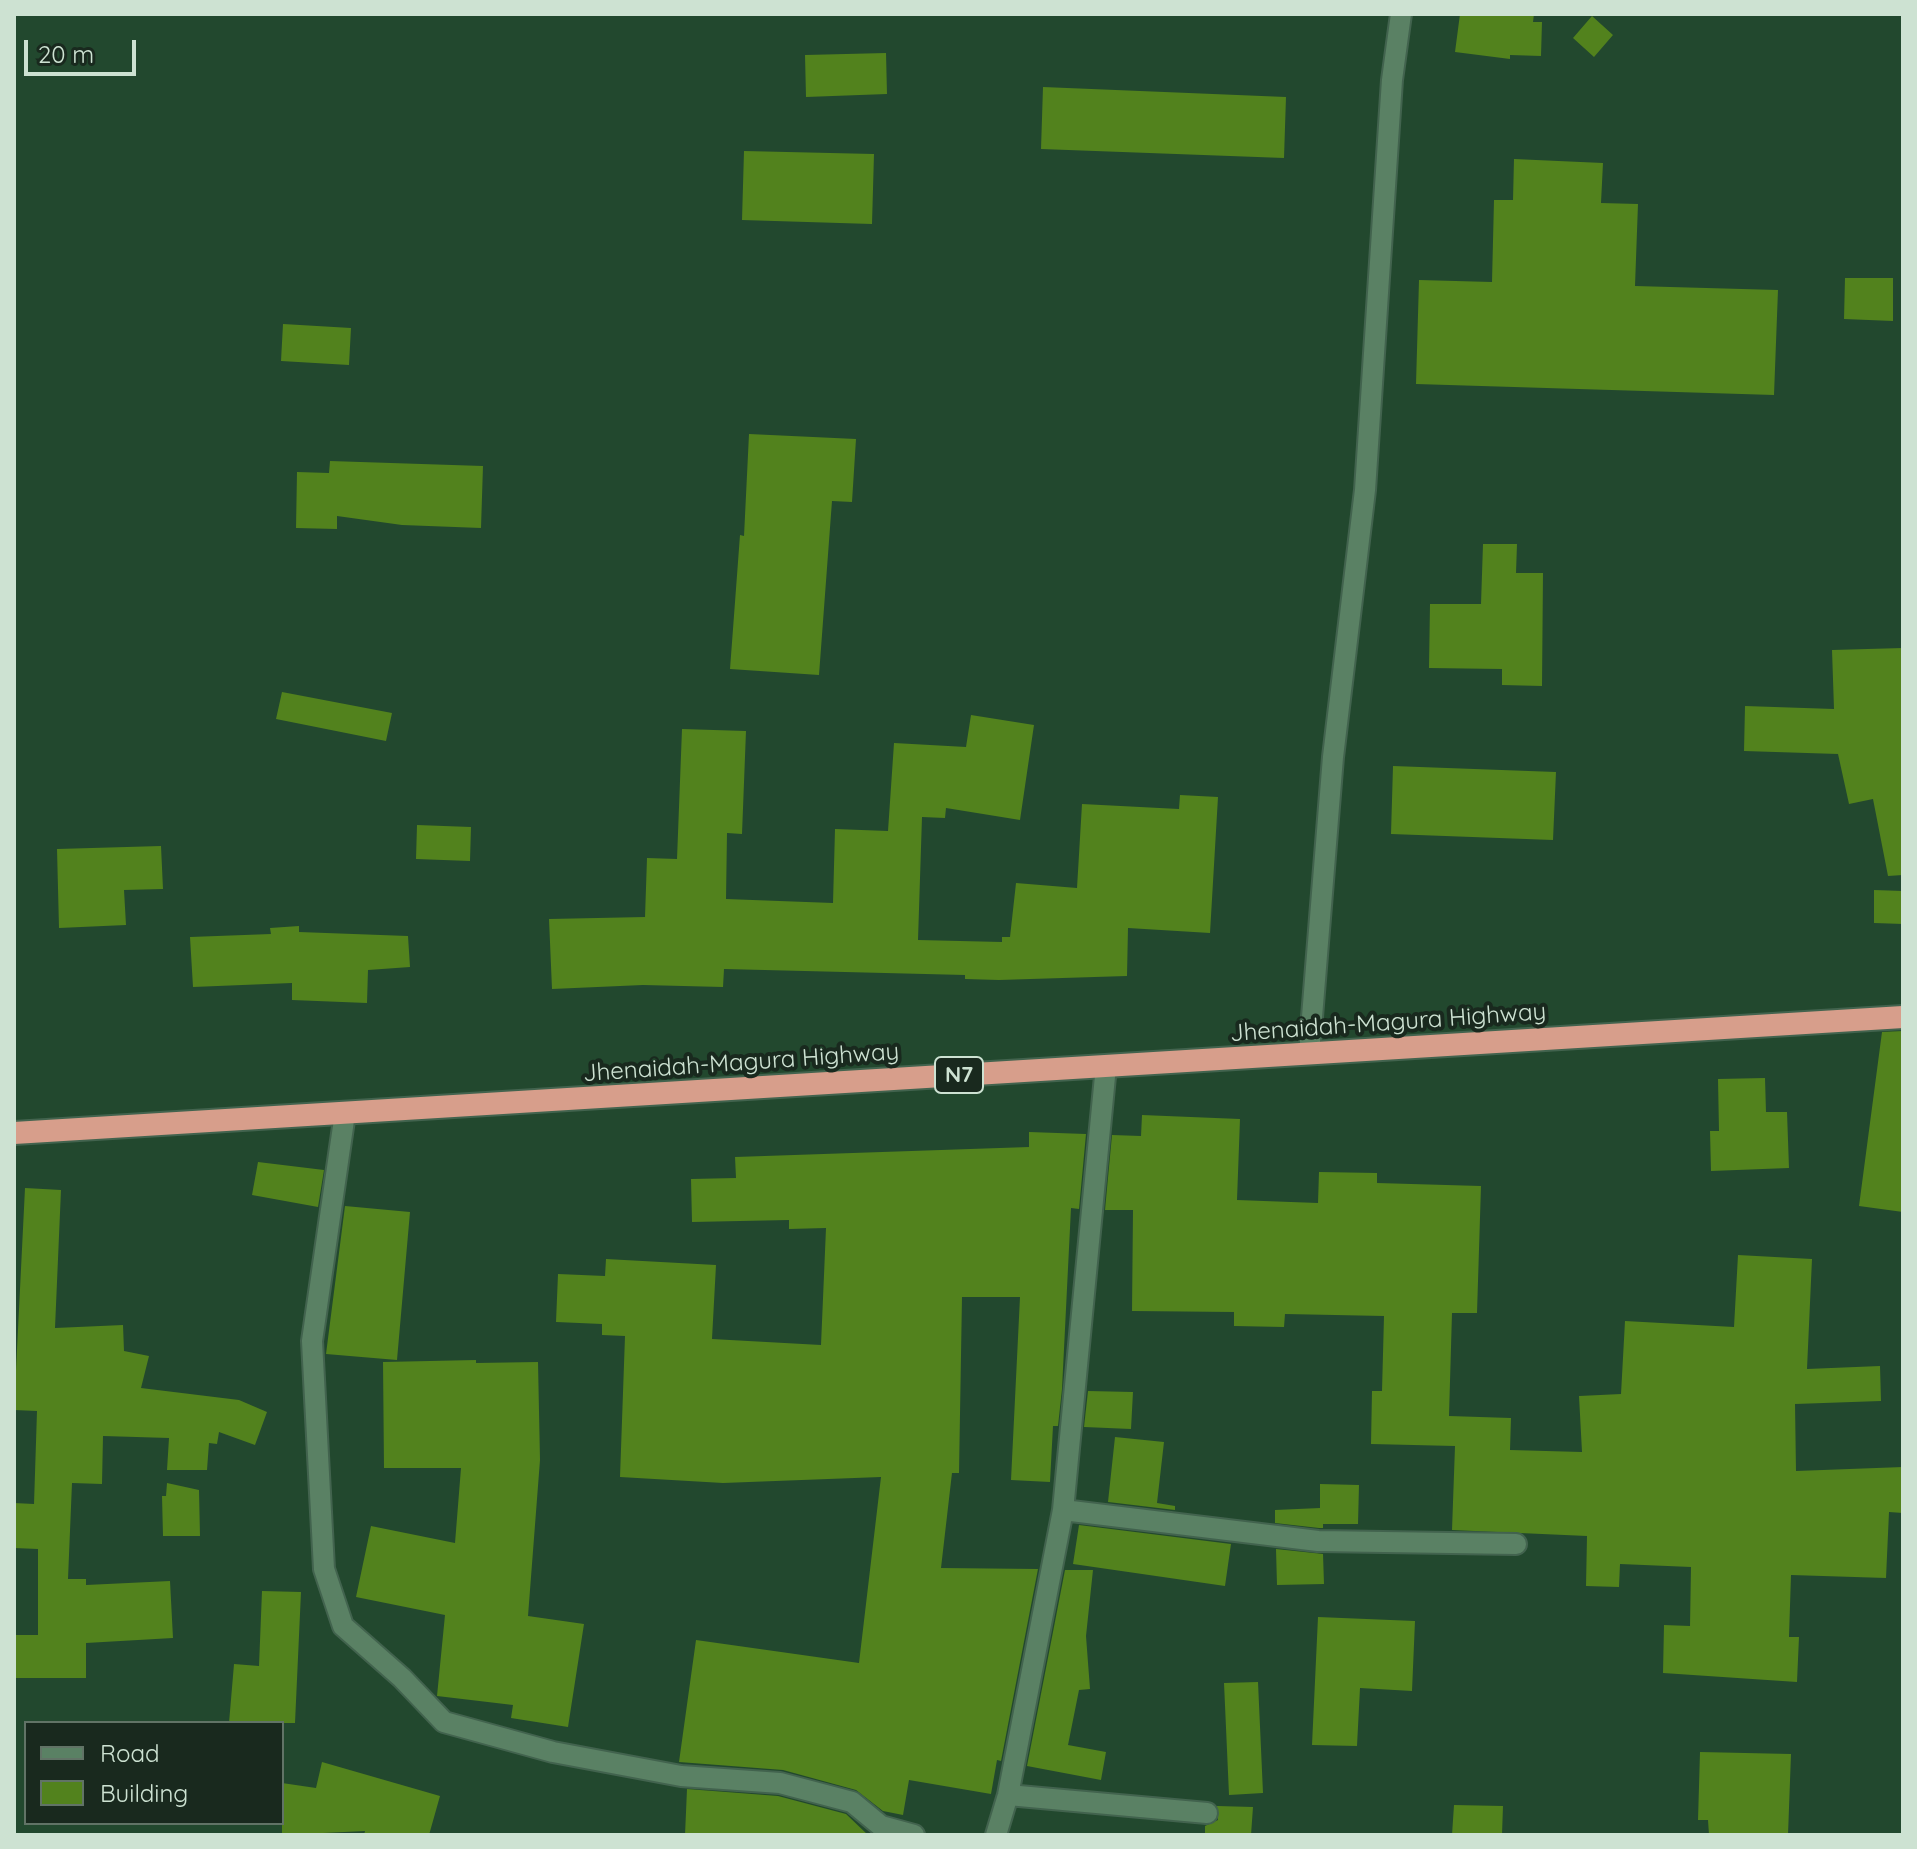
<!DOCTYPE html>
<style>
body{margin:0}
#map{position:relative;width:1917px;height:1849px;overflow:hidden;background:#22482e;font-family:Quicksand,sans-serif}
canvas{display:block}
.frame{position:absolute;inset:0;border:16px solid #cde2d2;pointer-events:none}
.legend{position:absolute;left:24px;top:1721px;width:260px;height:104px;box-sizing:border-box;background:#19291e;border:2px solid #617366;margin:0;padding:10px 14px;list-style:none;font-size:24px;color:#cde2d2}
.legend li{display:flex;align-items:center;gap:16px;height:40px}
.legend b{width:40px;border:2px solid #617366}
.scale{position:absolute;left:24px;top:40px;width:112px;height:36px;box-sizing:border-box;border:4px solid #cde2d2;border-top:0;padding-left:10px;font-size:24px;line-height:28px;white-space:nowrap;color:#cde2d2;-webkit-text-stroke:6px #19291e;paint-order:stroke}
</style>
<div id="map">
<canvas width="1917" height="1849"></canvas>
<div class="frame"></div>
<ul class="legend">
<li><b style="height:10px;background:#5a8164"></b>Road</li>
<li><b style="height:22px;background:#52821d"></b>Building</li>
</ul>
<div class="scale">20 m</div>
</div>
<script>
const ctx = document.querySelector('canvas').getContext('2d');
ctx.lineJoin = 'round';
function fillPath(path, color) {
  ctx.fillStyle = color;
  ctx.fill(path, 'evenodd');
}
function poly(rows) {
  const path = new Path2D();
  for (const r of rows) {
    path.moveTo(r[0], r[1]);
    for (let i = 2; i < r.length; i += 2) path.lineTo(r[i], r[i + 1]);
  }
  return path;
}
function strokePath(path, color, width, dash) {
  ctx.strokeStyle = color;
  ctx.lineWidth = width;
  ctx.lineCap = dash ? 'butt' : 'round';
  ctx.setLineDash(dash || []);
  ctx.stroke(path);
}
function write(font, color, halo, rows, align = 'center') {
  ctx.font = font + ' Quicksand,sans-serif';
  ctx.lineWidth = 8;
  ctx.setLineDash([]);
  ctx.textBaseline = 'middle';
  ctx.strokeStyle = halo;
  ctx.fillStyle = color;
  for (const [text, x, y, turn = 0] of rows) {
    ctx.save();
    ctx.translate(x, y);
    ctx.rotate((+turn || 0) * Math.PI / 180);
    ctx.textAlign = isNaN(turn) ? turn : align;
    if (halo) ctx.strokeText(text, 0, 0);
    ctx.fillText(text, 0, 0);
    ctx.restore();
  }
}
fillPath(poly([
 [1460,14,1534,14,1533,22,1542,22,1541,56,1510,55,1510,59,1455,52],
 [1592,16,1613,35,1594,57,1573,38],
 [886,53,887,94,806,97,805,55],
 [1043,87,1286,97,1284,158,1041,149],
 [744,151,874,154,872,224,742,220],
 [1514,159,1603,163,1601,203,1638,204,1635,286,1778,290,1774,395,1416,384,1419,280,1492,282,1494,200,1513,200],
 [1845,278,1893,278,1893,321,1844,319],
 [283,324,351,328,349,365,281,361],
 [749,434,856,439,852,502,832,501,819,675,730,669,740,535,744,536],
 [330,461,483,466,481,528,402,525,337,516,337,529,296,528,297,472,329,473],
 [1483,544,1517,544,1516,573,1543,573,1542,686,1502,685,1502,669,1429,668,1430,604,1481,604],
 [1903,648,1903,875,1888,876,1873,799,1849,804,1838,754,1744,751,1745,706,1834,709,1832,650],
 [282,692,392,713,386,741,276,719],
 [971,715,1034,725,1020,820,946,808,945,818,922,817,918,940,1002,942,1002,937,1010,937,1016,883,1077,888,1082,804,1179,809,1180,795,1218,797,1210,933,1128,928,1127,976,999,980,965,979,965,975,724,969,723,987,643,985,552,989,549,919,645,917,647,858,677,859,682,729,746,731,742,834,727,833,726,899,833,903,835,829,888,831,894,743,966,747],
 [1393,766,1556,772,1553,840,1391,834],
 [417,825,471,827,470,861,416,859],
 [161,846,163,889,124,890,126,925,59,928,57,849],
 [1874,890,1903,891,1903,924,1874,923],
 [299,926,299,932,408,936,410,967,368,970,367,1003,292,1000,292,983,193,987,190,937,271,934,270,928],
 [1903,1031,1903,1212,1859,1206,1882,1032],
 [1765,1078,1766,1112,1787,1112,1789,1168,1711,1171,1710,1131,1719,1131,1718,1079],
 [1142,1115,1240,1119,1237,1200,1318,1203,1319,1172,1377,1173,1377,1183,1481,1186,1477,1313,1452,1313,1449,1416,1511,1418,1510,1450,1582,1452,1579,1396,1621,1394,1625,1321,1734,1327,1738,1255,1812,1259,1807,1369,1880,1366,1881,1401,1795,1404,1796,1471,1903,1467,1903,1513,1889,1512,1886,1578,1791,1575,1789,1637,1799,1637,1797,1682,1663,1673,1664,1625,1690,1626,1691,1567,1620,1564,1619,1587,1586,1586,1587,1536,1452,1530,1455,1446,1371,1444,1372,1391,1382,1391,1384,1316,1285,1314,1284,1327,1234,1326,1234,1312,1132,1311,1133,1210,1105,1210,1112,1135,1141,1136],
 [1029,1132,1086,1134,1079,1209,1071,1208,1062,1389,1058,1426,1053,1426,1050,1482,1011,1480,1020,1297,962,1297,959,1473,952,1473,941,1568,1038,1569,1001,1761,997,1760,991,1794,909,1780,903,1815,883,1811,856,1790,783,1770,679,1762,696,1640,859,1663,881,1477,723,1483,620,1477,625,1336,602,1335,602,1324,556,1322,558,1274,605,1276,606,1259,716,1265,712,1339,821,1345,826,1228,789,1229,789,1220,692,1222,691,1179,736,1178,735,1157,1029,1147],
 [258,1162,324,1170,318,1207,252,1195],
 [25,1188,61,1190,55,1328,123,1325,124,1351,149,1356,141,1388,239,1400,267,1412,255,1445,219,1432,217,1444,209,1443,207,1470,167,1470,169,1438,103,1436,102,1484,72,1483,68,1579,86,1579,86,1585,170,1581,173,1638,86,1643,86,1678,14,1678,14,1635,38,1635,38,1549,14,1548,14,1503,34,1504,37,1411,14,1410],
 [345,1206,410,1212,397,1360,326,1354],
 [476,1360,476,1363,538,1362,540,1460,528,1616,584,1624,568,1727,511,1718,513,1705,437,1696,445,1615,356,1597,371,1526,455,1543,461,1468,384,1468,383,1362],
 [1088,1391,1133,1392,1131,1429,1084,1427],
 [1115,1437,1164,1442,1157,1503,1175,1506,1175,1510,1083,1499,1108,1502],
 [167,1483,199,1490,200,1536,163,1536,162,1496,166,1496],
 [1320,1484,1359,1485,1358,1524,1323,1524,1323,1528,1319,1528,1275,1523,1275,1510,1320,1508],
 [1079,1525,1231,1544,1225,1586,1073,1564],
 [1276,1549,1323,1554,1324,1584,1277,1585],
 [1065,1570,1093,1570,1086,1636,1090,1689,1079,1690,1068,1745,1106,1752,1101,1780,1027,1766],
 [262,1591,301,1592,295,1723,229,1723,234,1664,259,1666],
 [1318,1617,1415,1621,1412,1691,1360,1688,1357,1746,1312,1745],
 [1258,1682,1263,1793,1229,1795,1224,1683],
 [1700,1752,1791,1754,1788,1835,1709,1835,1708,1820,1698,1820],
 [322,1762,440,1796,429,1835,364,1835,365,1831,282,1835,282,1783,316,1788],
 [687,1789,778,1796,846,1814,868,1835,685,1835],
 [1454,1805,1503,1806,1502,1835,1452,1835],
 [1217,1806,1253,1807,1251,1835,1205,1835,1205,1826,1218,1820]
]), '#52821d');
const minor = poly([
 [1309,1054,1333,757,1365,490,1392,80,1401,14],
 [345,1113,312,1341,324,1569,343,1626,402,1678,444,1722,553,1752,681,1776,780,1783,852,1802,881,1826,914,1835],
 [1063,1510,1318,1541,1516,1544],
 [1008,1795,1207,1813],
 [996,1835,1008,1795,1063,1510,1106,1066]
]);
const trunk = poly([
 [14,1133,1903,1017]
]);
strokePath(minor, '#42634e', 24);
strokePath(trunk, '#42634e', 26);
strokePath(minor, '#5a8164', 20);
strokePath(trunk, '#d79e8b', 22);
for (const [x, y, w] of [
 [959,1075,48]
]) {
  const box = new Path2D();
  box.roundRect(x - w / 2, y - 18, w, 36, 6);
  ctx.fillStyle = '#19291e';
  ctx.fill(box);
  strokePath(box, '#cde2d2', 2);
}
write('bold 22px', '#cde2d2', null, [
 ["N7",959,1075]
]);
write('24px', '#cde2d2', '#19291e', [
 ["Jhenaidah-Magura Highway",1388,1023,-4],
 ["Jhenaidah-Magura Highway",741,1063,-4]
]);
</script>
